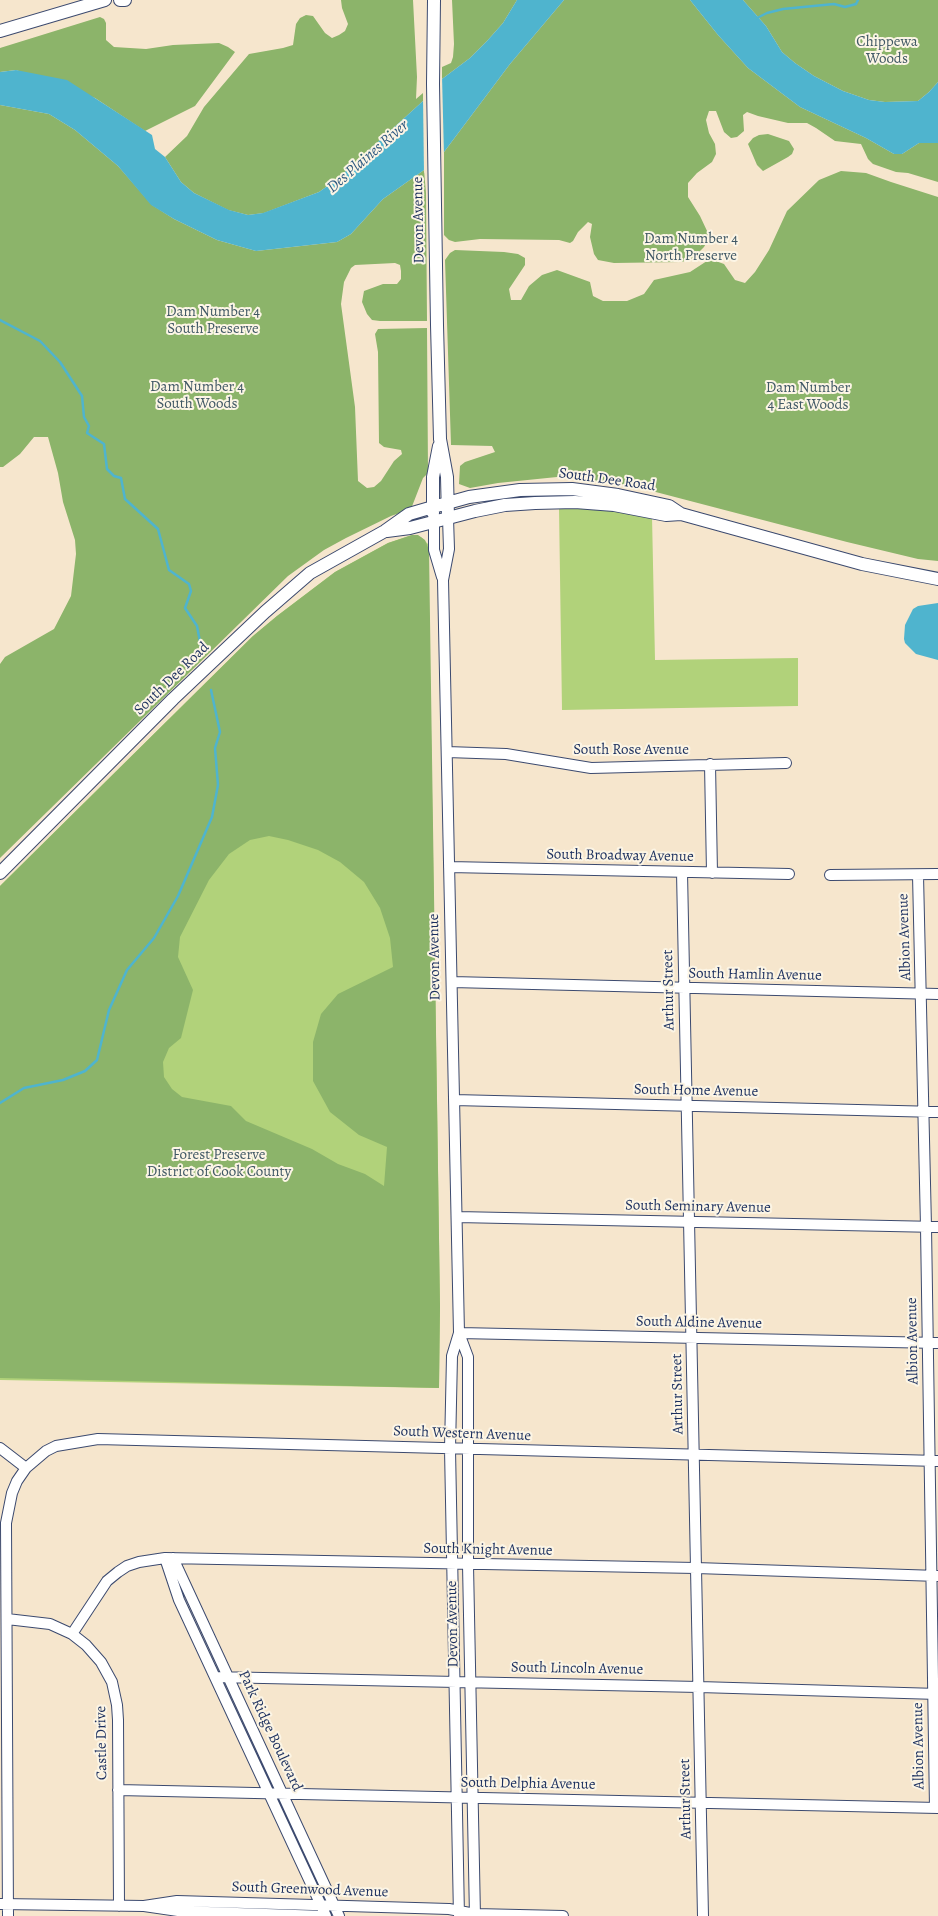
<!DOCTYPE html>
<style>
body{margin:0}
canvas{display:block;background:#f6e6cd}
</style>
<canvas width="938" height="1916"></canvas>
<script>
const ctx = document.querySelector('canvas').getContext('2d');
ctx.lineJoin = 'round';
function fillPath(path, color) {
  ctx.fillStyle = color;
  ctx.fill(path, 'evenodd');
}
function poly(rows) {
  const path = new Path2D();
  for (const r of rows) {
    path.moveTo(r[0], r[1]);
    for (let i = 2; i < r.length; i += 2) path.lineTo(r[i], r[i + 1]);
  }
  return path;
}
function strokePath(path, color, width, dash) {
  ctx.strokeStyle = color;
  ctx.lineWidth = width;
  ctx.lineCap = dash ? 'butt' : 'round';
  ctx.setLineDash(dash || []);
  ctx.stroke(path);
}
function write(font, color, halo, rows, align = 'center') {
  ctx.font = font + ' Alegreya,serif';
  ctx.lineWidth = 4;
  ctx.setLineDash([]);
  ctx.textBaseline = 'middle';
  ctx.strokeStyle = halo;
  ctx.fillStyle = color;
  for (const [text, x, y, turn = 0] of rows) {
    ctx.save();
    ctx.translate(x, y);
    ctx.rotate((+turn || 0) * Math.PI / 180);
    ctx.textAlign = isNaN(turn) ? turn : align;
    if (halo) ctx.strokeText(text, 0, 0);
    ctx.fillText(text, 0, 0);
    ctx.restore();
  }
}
fillPath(poly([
 [559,508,595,508,652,516,655,660,798,658,798,706,562,710],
 [412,535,421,537,428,544,437,1098,440,1307,439,1388,0,1380,0,886,253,636,277,616,335,572,388,543]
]), '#b1d27a');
fillPath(poly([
 [341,0,413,0,417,77,416,99,423,93,423,101,336,180,319,192,264,213,248,215,228,210,194,193,181,182,165,157,187,136,204,107,249,54,283,48,293,45,296,24,300,18,306,15,313,16,325,33,332,38,339,35,345,31,348,24,342,8],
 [452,0,517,0,503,23,487,41,470,58,442,79,442,67,451,63,453,57,454,44],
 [564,0,690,0,718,35,748,68,800,107,866,138,894,154,902,154,919,143,938,143,938,182,908,173,896,172,873,164,868,159,861,144,835,141,816,128,807,123,788,123,758,116,747,112,743,115,744,131,737,137,731,138,724,132,716,111,709,111,706,120,709,133,715,144,716,154,712,162,697,173,688,183,688,197,700,216,708,233,709,238,704,247,693,258,682,262,614,263,598,260,594,254,590,237,592,224,588,222,578,232,573,241,570,243,559,240,480,239,455,242,449,240,444,235,444,152,510,64],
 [743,0,938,0,938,82,929,92,918,101,885,102,869,100,843,91,814,76,795,63,782,52,766,26],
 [100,17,104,19,106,23,106,40,114,47,146,49,173,45,219,43,228,47,235,52,195,106,145,131,95,98,16,70,0,72,0,48],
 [0,105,49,114,75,130,118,166,152,205,174,219,217,240,256,251,337,242,351,234,383,199,424,170,426,193,427,321,380,321,372,320,367,314,362,302,364,291,383,284,397,284,401,279,401,271,400,265,395,263,355,265,351,268,344,282,341,304,355,407,358,481,367,488,374,487,381,481,394,461,402,454,401,450,384,447,379,443,378,352,375,334,378,329,427,328,428,473,423,478,411,509,391,516,346,538,324,550,288,576,0,858,0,664,5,657,54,629,71,596,76,554,75,540,63,502,58,473,48,437,34,437,20,454,3,467,0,467],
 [768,134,789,141,794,149,792,154,788,157,763,171,757,165,748,144,753,138,759,135],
 [841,171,866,173,891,182,938,197,938,561,918,559,847,542,629,485,557,477,498,483,470,488,459,484,460,466,465,462,495,452,492,446,451,445,445,260,450,253,455,250,504,252,518,254,525,258,525,265,509,289,511,300,521,300,529,286,542,275,557,270,590,282,593,296,603,301,627,301,644,294,654,280,690,272,710,259,724,264,735,280,745,283,755,272,769,250,787,211,819,180],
 [412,535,418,535,425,540,429,550,440,1307,439,1388,0,1378,0,886,253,636,277,616,335,572,388,543],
 [269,836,288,840,318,850,340,862,364,882,380,908,390,938,393,967,338,994,321,1014,313,1042,313,1081,330,1112,359,1135,387,1147,384,1186,365,1174,338,1164,312,1149,246,1121,231,1106,182,1097,172,1089,164,1077,163,1062,169,1048,181,1038,193,990,178,957,180,937,209,880,229,854,250,840]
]), '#8cb46a');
fillPath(poly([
 [517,0,564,0,510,64,444,152,424,170,383,199,351,234,337,242,256,251,217,240,174,219,151,205,118,166,75,130,49,114,0,105,0,72,16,70,67,80,152,135,155,149,165,157,181,182,194,193,229,210,248,215,263,213,319,192,336,180,423,101,442,79,470,58,487,41,503,23],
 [690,0,743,0,766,26,782,52,795,63,814,76,843,91,869,100,885,102,918,101,929,92,938,82,938,143,919,143,902,154,894,154,866,138,800,107,748,68,718,35],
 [938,603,938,660,916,654,905,643,904,639,905,625,913,609,918,606]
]), '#4fb4ce');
fillPath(poly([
 [442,76,444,156,424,173,423,97]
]), '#f6e6cd');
strokePath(poly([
 [757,18,767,13,783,9,834,4,845,7,856,4,858,0],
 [0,320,40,341,60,362,82,396,84,417,89,426,87,433,104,444,107,469,114,476,121,478,125,499,158,529,169,570,189,584,191,591,185,608,197,626,201,647],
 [0,1103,24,1088,63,1080,85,1071,97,1060,109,1010,127,970,154,938,178,896,212,817,218,785,215,748,220,732,211,690]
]), '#4fb4ce', 2.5);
const minor = poly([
 [448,518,449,549,443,580,459,1333,452,1356,450,1449,459,1916],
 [434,522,434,550,442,577],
 [447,752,506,754,591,768,786,763],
 [710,764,712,873],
 [449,867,789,874],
 [682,872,703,1916],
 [830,875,938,874],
 [918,875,926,1227,935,1808],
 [452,982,938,994],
 [454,1100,938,1112],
 [457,1217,938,1227],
 [459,1333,468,1357,468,1565,475,1916],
 [459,1333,938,1343],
 [0,1448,26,1468,46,1451,56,1446,98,1439,938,1461],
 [165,1558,179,1600,326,1916],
 [173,1558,339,1916],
 [7,1619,50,1624,72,1634,86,1645,101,1662,112,1682,117,1705,118,1720,119,1906],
 [72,1634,107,1581,118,1572,127,1566,139,1562,165,1558,696,1568,938,1576],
 [215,1677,699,1687,938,1694],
 [118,1790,938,1808],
 [0,1904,144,1906,178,1911,324,1916],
 [144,1906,177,1901,449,1909,475,1914,563,1916],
 [8,1916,6,1523,12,1493,17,1481,26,1468]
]);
const major = poly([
 [120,0,125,0],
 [434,0,433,84,437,325,440,439,447,477,448,518],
 [0,31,105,0],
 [433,513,433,477,439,446],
 [387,531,410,528,475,511,505,505,535,503,575,502,614,505,666,515,681,514],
 [0,873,173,699,265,612,310,573,385,531,409,514,433,507,469,497,520,490,572,489,618,495,669,506,681,514,862,564,938,579]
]);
strokePath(minor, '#3c4a6f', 12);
strokePath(major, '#3c4a6f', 14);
strokePath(minor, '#fff', 10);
strokePath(major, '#fff', 12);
write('15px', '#405865', '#fcf5e5', [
 ["Chippewa",887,42],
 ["Woods",887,59],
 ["Dam Number 4",691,239],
 ["North Preserve",691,256],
 ["Dam Number 4",213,312],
 ["South Preserve",213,329],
 ["Dam Number 4",197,387],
 ["South Woods",197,404],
 ["Dam Number",808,388],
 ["4 East Woods",808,405],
 ["Forest Preserve",219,1155],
 ["District of Cook County",219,1172]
]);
write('15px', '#1b2f5e', '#fcf5e5', [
 ["Devon Avenue",419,220,-91],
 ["South Dee Road",607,480,8],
 ["South Dee Road",172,679,-44],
 ["South Rose Avenue",631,750],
 ["South Broadway Avenue",620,856,1],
 ["Albion Avenue",905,937,-92],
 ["Devon Avenue",435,957,-91],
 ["South Hamlin Avenue",755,975,1],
 ["Arthur Street",669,990,-91],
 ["South Home Avenue",696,1091,1],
 ["South Seminary Avenue",698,1207,1],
 ["South Aldine Avenue",699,1323,1],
 ["Albion Avenue",913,1341,-91],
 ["Arthur Street",678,1394,-91],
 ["South Western Avenue",462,1434,2],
 ["South Knight Avenue",488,1550,1],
 ["Devon Avenue",453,1624,-91],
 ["South Lincoln Avenue",577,1669,1],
 ["Park Ridge Boulevard",270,1731,65],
 ["Castle Drive",102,1743,-91],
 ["Albion Avenue",919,1746,-91],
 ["South Delphia Avenue",528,1784,1],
 ["Arthur Street",686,1799,-91],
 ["South Greenwood Avenue",310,1890,2]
]);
write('italic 16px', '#2b5780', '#fcf5e5', [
 ["Des Plaines River",368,157,-41]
]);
</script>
